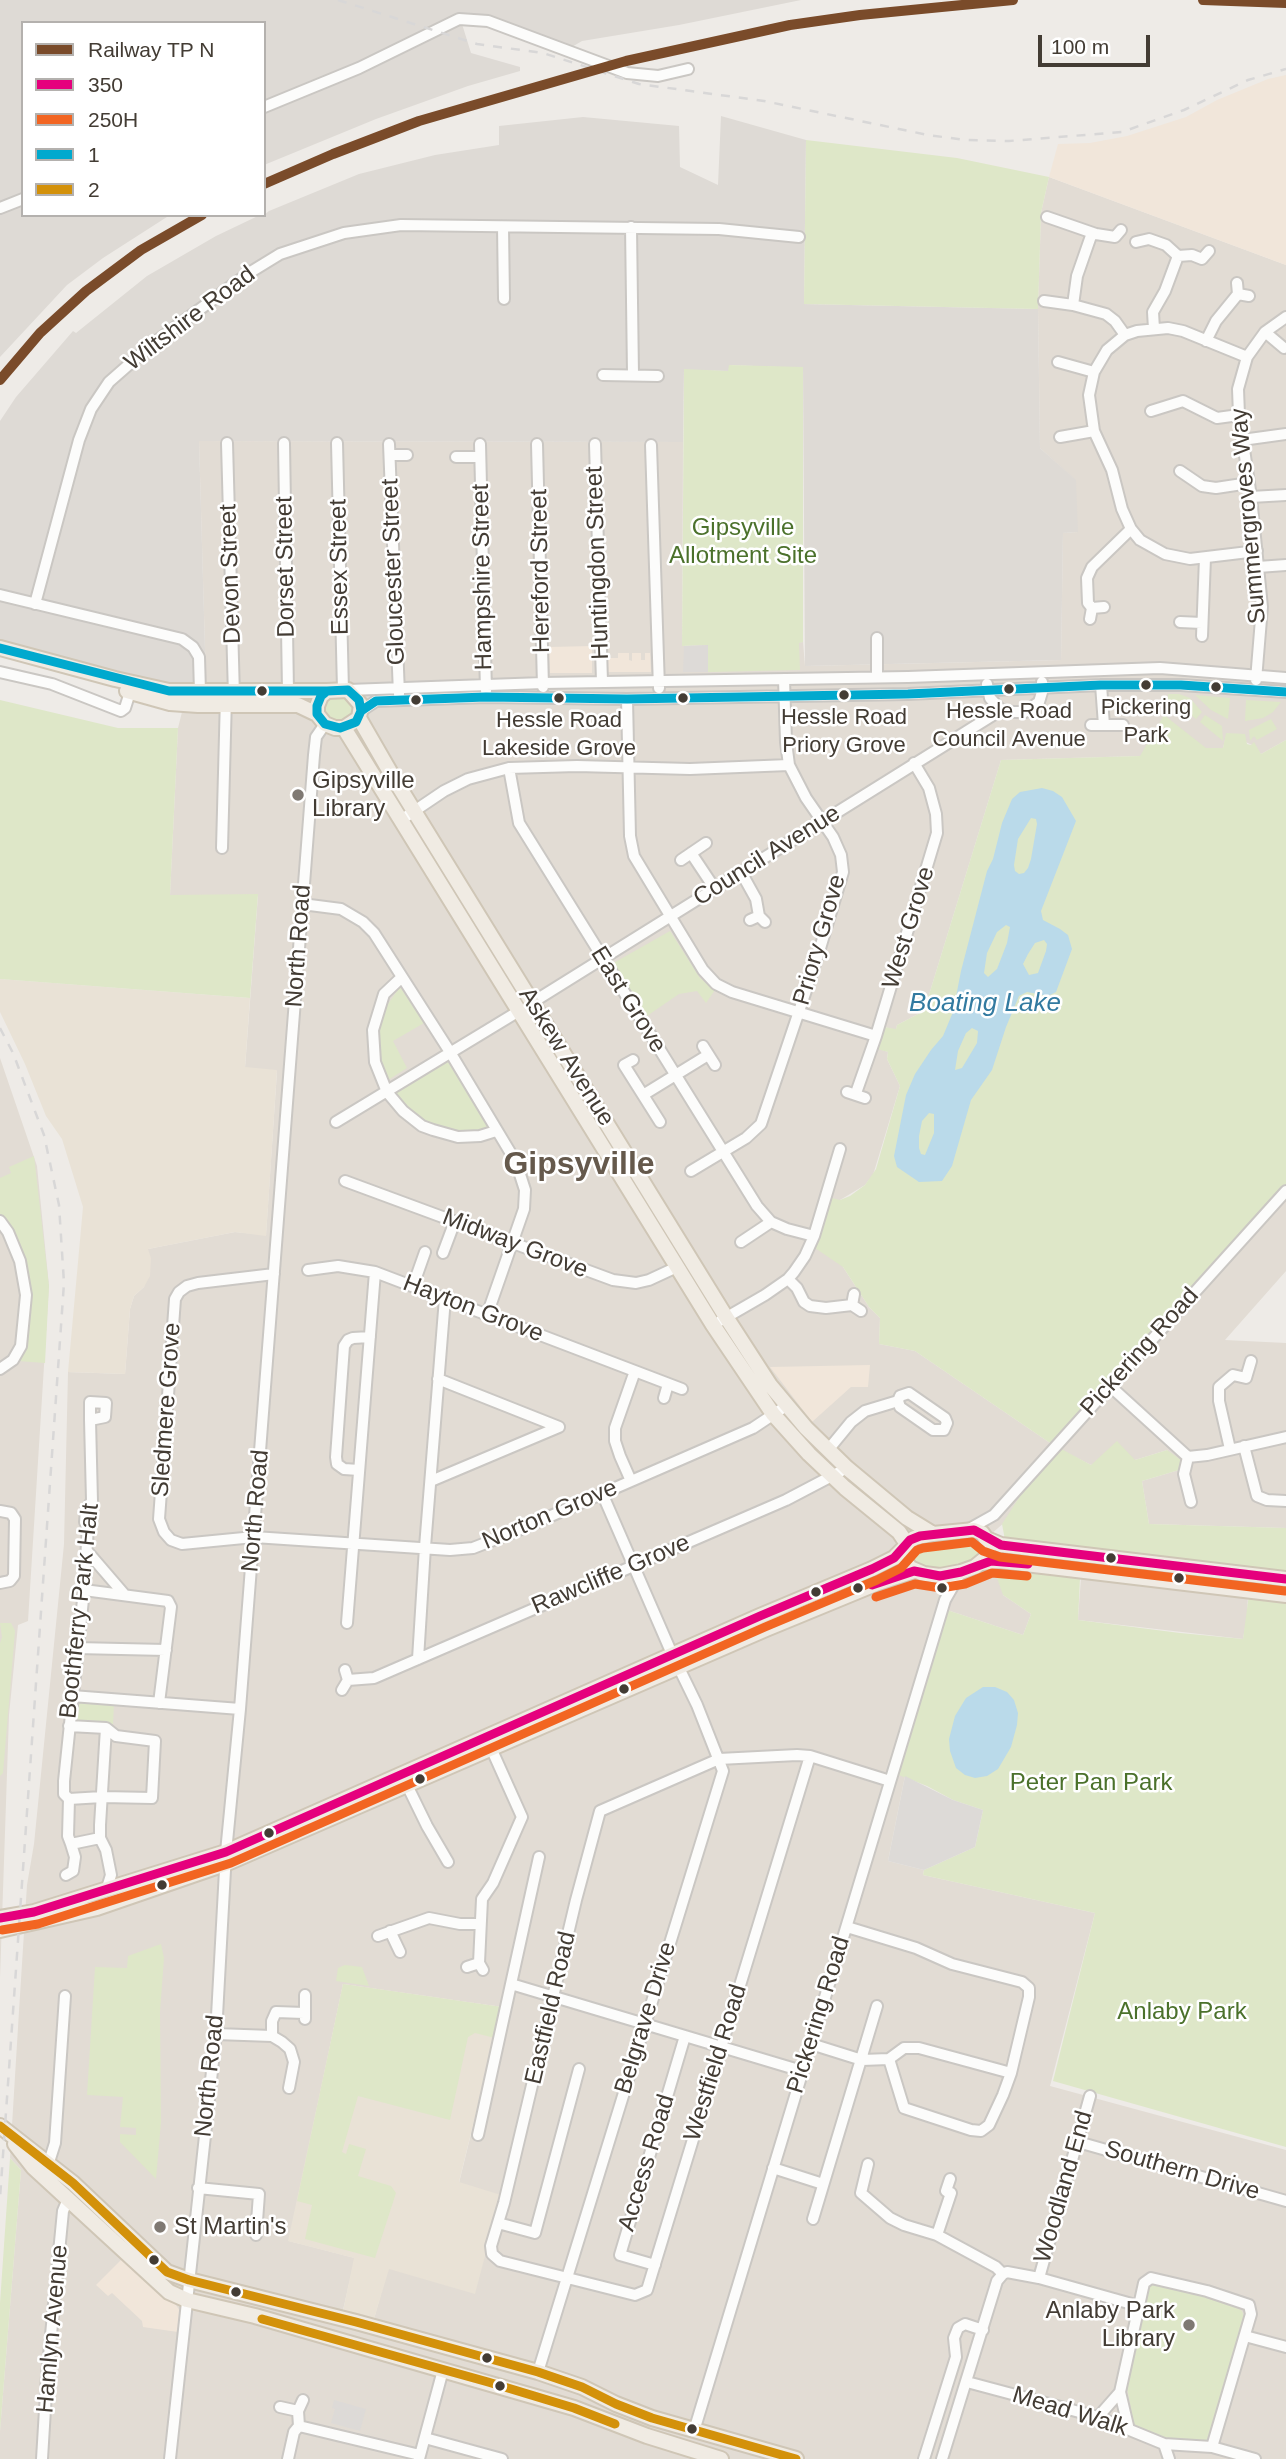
<!DOCTYPE html>
<style>
body{margin:0}
#map{position:relative;width:1286px;height:2459px;overflow:hidden;background:#eeebe7;font-family:Helvetica,sans-serif}
canvas{display:block}
.legend{position:absolute;left:21px;top:21px;width:245px;height:196px;box-sizing:border-box;background:#fff;border:2px solid #b4b1ae;margin:0;padding:9px 12px;list-style:none;font-size:21px;color:#433c34}
.legend li{display:flex;align-items:center;gap:14px;height:35px}
.legend b{width:35px;border:2px solid #b4b1ae}
.scale{position:absolute;left:1038px;top:35px;width:112px;height:32px;box-sizing:border-box;border:4px solid #433c34;border-top:0;padding-left:9px;font-size:21px;line-height:24px;white-space:nowrap;color:#433c34;-webkit-text-stroke:5px #fff;paint-order:stroke}
</style>
<div id="map">
<canvas width="1286" height="2459"></canvas>
<ul class="legend">
<li><b style="height:9px;background:#7a4b2a"></b>Railway TP N</li>
<li><b style="height:9px;background:#e5007d"></b>350</li>
<li><b style="height:9px;background:#f26522"></b>250H</li>
<li><b style="height:9px;background:#00a9ce"></b>1</li>
<li><b style="height:9px;background:#d3910a"></b>2</li>
</ul>
<div class="scale">100 m</div>
</div>
<script>
const ctx = document.querySelector('canvas').getContext('2d');
ctx.lineJoin = 'round';
function fillPath(path, color) {
  ctx.fillStyle = color;
  ctx.fill(path, 'evenodd');
}
function poly(rows) {
  const path = new Path2D();
  for (const r of rows) {
    path.moveTo(r[0], r[1]);
    for (let i = 2; i < r.length; i += 2) path.lineTo(r[i], r[i + 1]);
  }
  return path;
}
function strokePath(path, color, width, dash) {
  ctx.strokeStyle = color;
  ctx.lineWidth = width;
  ctx.lineCap = dash ? 'butt' : 'round';
  ctx.setLineDash(dash || []);
  ctx.stroke(path);
}
function write(font, color, halo, rows, align = 'center') {
  ctx.font = font + ' Helvetica,sans-serif';
  ctx.lineWidth = 5;
  ctx.setLineDash([]);
  ctx.textBaseline = 'middle';
  ctx.strokeStyle = halo;
  ctx.fillStyle = color;
  for (const [text, x, y, turn = 0] of rows) {
    ctx.save();
    ctx.translate(x, y);
    ctx.rotate((+turn || 0) * Math.PI / 180);
    ctx.textAlign = isNaN(turn) ? turn : align;
    if (halo) ctx.strokeText(text, 0, 0);
    ctx.fillText(text, 0, 0);
    ctx.restore();
  }
}
fillPath(poly([
 [1049,177,1286,265,1286,740,1261,754,1252,745,1227,733,1223,748,1140,756,1001,760,924,1011,897,1025,896,1030,884,1027,877,1048,888,1052,887,1059,900,1086,873,1175,865,1185,840,1200,843,1267,869,1307,880,1318,879,1344,915,1351,1053,1445,1286,1187,1286,1271,1225,1340,1286,1343,1286,1528,1149,1524,1142,1481,1179,1470,1167,1450,1135,1460,1091,1465,1053,1446,1005,1522,983,1541,971,1535,1006,1568,1003,1595,1031,1614,1023,1635,944,1609,890,1772,905,1776,888,1861,924,1870,923,1875,1095,1913,1050,2086,1286,2150,1286,2459,0,2459,0,2431,21,2170,10,2158,19,2011,27,1885,34,1844,64,1544,68,1372,125,1374,130,1309,134,1296,144,1287,148,1249,235,1232,266,1235,277,1071,245,1068,258,895,170,895,178,728,182,712,203,712,206,684,199,441,683,442,682,646,803,642,805,666,1061,660,1063,533,1077,532,1075,480,1040,448,1038,309,1041,213],
 [343,1984,502,2007,459,2183,475,2293,388,2268,374,2319,343,2310,355,2258,289,2241],
 [0,1058,37,1166,49,1286,28,1621,18,1625,9,1715,0,1978],
 [1083,1549,1249,1569,1247,1617,1243,1639,1078,1620]
]), '#e2dcd4');
fillPath(poly([
 [1286,75,1286,265,1049,177,1058,144,1090,143,1127,136,1186,117,1217,100,1268,79],
 [592,646,592,673,550,673,549,647],
 [618,653,629,653,629,660,632,661,632,653,641,653,641,660,645,660,645,653,650,653,651,672,606,672,605,658,618,658],
 [870,1365,868,1387,851,1387,812,1422,770,1367],
 [123,2258,176,2305,180,2311,178,2332,143,2327,142,2321,112,2293,108,2296,96,2285]
]), '#f1e6da');
fillPath(poly([
 [0,0,801,0,679,25,582,41,565,51,485,25,462,24,471,53,520,67,520,71,468,86,376,119,264,165,264,23,23,23,23,215,170,215,103,258,67,285,0,357],
 [721,116,806,140,804,304,1038,309,1040,448,1076,480,1078,532,1063,533,1061,660,805,666,803,368,729,365,729,371,684,370,683,442,199,441,206,684,181,683,169,689,0,645,0,421,16,397,73,331,76,333,147,276,216,236,260,215,264,215,269,211,359,174,435,155,499,145,499,126,583,117,679,126,680,167,718,185]
]), '#dedad5');
fillPath(poly([
 [0,979,250,998,245,1067,277,1070,266,1236,235,1232,148,1249,151,1258,150,1276,144,1287,134,1296,130,1309,125,1374,68,1372,83,1207,62,1139,46,1116,25,1064,0,1012],
 [343,1984,502,2007,459,2182,501,2195,475,2294,389,2269,374,2319,343,2311,354,2258,288,2241]
]), '#e9e2d6');
fillPath(poly([
 [806,140,957,158,1049,177,1041,213,1038,309,804,304],
 [729,365,803,367,803,642,799,643,800,670,708,672,708,645,682,646,684,369,728,371],
 [1168,694,1179,694,1190,698,1202,712,1196,719,1175,702,1168,710],
 [343,695,357,706,350,721,336,723,323,717,322,705,329,697],
 [1195,695,1230,698,1228,719,1211,710],
 [0,700,118,728,178,728,170,895,258,894,250,998,0,979],
 [1246,700,1281,702,1273,712,1263,718,1245,721],
 [1164,715,1206,748,1223,748,1226,733,1245,734,1247,744,1251,745,1254,742,1261,754,1286,740,1286,1187,1054,1445,1091,1465,1117,1441,1135,1460,1167,1450,1181,1460,1179,1470,1142,1481,1149,1524,1286,1528,1286,1573,1005,1540,1002,1524,1053,1445,915,1351,879,1344,880,1318,869,1307,843,1267,815,1248,832,1198,840,1200,850,1196,865,1185,876,1169,900,1086,887,1059,888,1052,877,1049,884,1027,896,1029,897,1025,924,1011,1001,760,1140,756],
 [1205,715,1222,726,1223,741,1200,722],
 [1271,719,1277,729,1257,740,1254,736,1250,741,1249,730],
 [670,931,700,978,715,990,706,1003,697,991,679,994,644,1018,610,965],
 [400,987,424,1023,393,1041,407,1068,385,1082,381,1074,377,1033,385,1008],
 [446,1059,491,1130,461,1133,432,1126,414,1116,393,1093],
 [34,1156,49,1286,45,1363,18,1361,29,1294,0,1216,0,1178,11,1173,9,1167],
 [978,1535,985,1547,977,1559,955,1568,935,1569,918,1565,913,1561,912,1549,918,1543],
 [1006,1568,1080,1578,1078,1620,1180,1633,1243,1639,1249,1594,1286,1599,1286,2147,1053,2081,1095,1913,923,1875,924,1870,975,1847,983,1810,953,1800,927,1786,896,1774,944,1609,1023,1635,1031,1614,1003,1595,996,1575],
 [0,1623,11,1623,15,1631,3,1773,0,1776,0,1643,2,1637],
 [79,1701,114,1703,113,1724,76,1722,72,1719,75,1704],
 [161,1944,164,1958,160,2011,161,2122,156,2179,120,2142,120,2134,136,2135,136,2128,120,2127,123,2097,87,2095,95,1967,127,1968,128,1956],
 [345,1965,362,1967,369,1986,336,1981,338,1968],
 [343,1984,502,2007,495,2038,475,2033,468,2037,450,2120,358,2096,342,2152,346,2154,349,2144,366,2149,358,2176,391,2186,396,2193,375,2258,305,2239,312,2205,297,2201],
 [10,2158,21,2170,0,2431,0,2303],
 [1153,2282,1234,2305,1242,2311,1245,2320,1206,2443,1163,2439,1134,2424,1126,2383,1147,2285]
]), '#dee7c8');
fillPath(poly([
 [708,645,708,672,683,672,684,646],
 [905,1776,953,1800,983,1810,975,1847,924,1870,888,1861],
 [334,2400,366,2409,360,2431,331,2423,335,2409,332,2408]
]), '#dddad7');
fillPath(poly([
 [1042,788,1053,791,1062,797,1076,821,1041,911,1043,920,1060,929,1068,935,1072,949,1056,992,1048,996,1027,992,1019,996,1006,1027,992,1070,971,1100,952,1166,942,1181,919,1182,897,1167,894,1156,906,1095,915,1074,931,1050,943,1036,953,1012,961,971,987,871,993,859,1002,823,1012,799,1020,792],
 [1031,818,1036,819,1037,824,1031,859,1028,868,1024,873,1019,874,1015,871,1014,865,1018,839],
 [1006,925,1010,927,1007,943,997,969,988,977,984,973,987,953,997,932],
 [1044,940,1047,944,1046,951,1038,973,1029,975,1023,964,1028,954,1035,943],
 [972,1028,978,1031,977,1043,962,1068,955,1070,958,1051,966,1033],
 [929,1113,934,1114,934,1133,925,1155,921,1154,919,1148,919,1136,922,1121],
 [983,1687,995,1687,1007,1692,1014,1700,1018,1713,1017,1725,1011,1747,998,1769,987,1776,975,1778,965,1775,956,1768,950,1751,949,1739,955,1716,966,1698]
]), '#badaea');
const minor = poly([
 [264,107,359,68,459,19,488,21,627,73,658,76,688,69],
 [0,208,23,199],
 [1047,217,1096,234,1115,237,1121,230],
 [503,227,504,299],
 [631,227,633,374],
 [1136,242,1149,239,1166,245,1178,256],
 [1237,283,1238,294,1249,296],
 [1044,301,1073,305,1106,314,1115,321,1125,335],
 [1073,305,1077,276,1092,233],
 [1154,329,1153,312,1165,291,1178,256,1192,255,1202,259,1209,251],
 [1265,332,1284,348],
 [1206,341,1216,321,1238,294],
 [1247,357,1183,331,1168,328,1137,331,1125,335,1107,350,1094,372,1089,395,1094,431,1112,470,1122,509,1131,529,1140,540,1165,554,1190,559,1257,551],
 [1058,362,1094,372],
 [603,375,658,376],
 [1151,411,1183,401,1217,418,1239,415],
 [1060,437,1094,431],
 [1242,440,1286,434],
 [227,443,234,696],
 [284,443,288,691],
 [337,443,343,690],
 [389,444,399,694],
 [480,444,486,691],
 [537,444,543,687],
 [595,444,602,682],
 [651,445,659,688],
 [390,455,407,455],
 [456,457,480,457],
 [1180,471,1202,486,1216,488,1249,483],
 [1251,497,1286,495],
 [1258,567,1286,565],
 [0,595,182,639,193,647,199,657,200,692],
 [35,604,79,440,91,409,109,382,150,346,249,273,280,254,344,233,401,225,719,229,799,237],
 [1092,608,1088,603,1087,578,1092,567,1131,529],
 [1090,619,1092,608,1104,607],
 [1180,622,1202,623],
 [1202,636,1205,558],
 [877,638,877,677],
 [0,672,52,684,121,711,125,708,132,686],
 [1256,680,1262,607,1251,497,1239,415,1238,389,1247,357,1265,332,1286,317],
 [987,684,990,698,1001,710,1012,712,1025,712,1039,702,1043,689,1042,682],
 [1101,685,1104,725],
 [348,690,543,683,908,677,1160,668,1286,678],
 [627,699,630,836,634,856,703,970,716,984,732,992,876,1036],
 [361,711,376,701,486,697,627,699,908,694,1101,685,1181,685,1286,692],
 [1091,725,1123,725],
 [509,768,519,823,757,1206,771,1222,787,1229,814,1236],
 [401,820,444,791,468,779,509,768,577,766,690,769,789,765],
 [222,848,226,697],
 [691,853,715,889],
 [681,860,706,843],
 [741,872,756,899,759,916],
 [302,904,341,909,363,922,374,933,450,1052,516,1162,525,1190,524,1209,487,1315],
 [750,920,759,916,765,922],
 [402,977,384,994,373,1030,375,1062,387,1092,403,1111,422,1126,433,1130,458,1137,480,1136,496,1131],
 [533,1002,1001,710],
 [703,1046,715,1065],
 [633,1060,624,1065,660,1122],
 [847,1092,865,1098],
 [856,1093,876,1036,937,833,936,814,929,788,914,763],
 [643,1095,708,1055],
 [336,1122,519,1011],
 [691,1171,746,1138,761,1124,818,955,843,872,841,855,833,837,806,798,789,765,786,742,784,679],
 [345,1181,613,1280,636,1283,649,1280,677,1267],
 [0,1221,8,1232,20,1261,26,1295,21,1346,13,1360,0,1369],
 [741,1242,771,1222],
 [443,1253,455,1221],
 [308,1270,338,1266,375,1272,682,1389],
 [274,1274,198,1283,187,1286,179,1292,175,1299,159,1519,164,1532,171,1540,182,1544,254,1537,450,1550,473,1548,514,1532,753,1428,786,1406],
 [788,1279,797,1288,804,1302,810,1306,826,1308,852,1305],
 [413,1286,425,1252],
 [854,1294,852,1305,861,1311],
 [720,1321,765,1295,788,1279,794,1272,805,1256,814,1236,840,1149],
 [1110,1386,1188,1457,1207,1455,1286,1437],
 [909,1393,945,1418,947,1423,944,1430,933,1430,900,1407,898,1401,900,1396,909,1393],
 [664,1398,668,1384],
 [90,1420,90,1402,106,1403,105,1417,90,1420,92,1501,86,1510,85,1522,88,1527,84,1590,64,1781,64,1794,69,1799,68,1836,71,1844,100,1838],
 [1244,1446,1257,1496,1267,1500,1286,1501],
 [1230,1449,1219,1401,1219,1387,1233,1375,1246,1378,1251,1361],
 [828,1450,851,1422,865,1411,898,1401],
 [1188,1457,1184,1474,1191,1502],
 [359,1470,344,1469,337,1464,336,1457,344,1346,348,1340,353,1338,370,1337],
 [431,1481,559,1427,438,1379],
 [631,1481,620,1456,615,1441,615,1428,635,1371],
 [602,1493,672,1654],
 [0,1511,11,1513,15,1519,14,1576,10,1581,0,1583],
 [969,1529,994,1515,1286,1191],
 [87,1551,124,1594],
 [84,1590,168,1601,171,1607,159,1703],
 [347,1623,375,1272],
 [76,1648,166,1650],
 [418,1659,425,1547,445,1298],
 [348,1680,374,1678,786,1500,847,1468],
 [342,1690,348,1680,345,1670],
 [72,1696,240,1709],
 [69,1726,106,1728,100,1825,100,1838,106,1850,111,1875,106,1891],
 [810,1756,647,2290,635,2295,500,2261,492,2254,491,2246,504,2203,576,1900,600,1811,719,1759,797,1755,810,1756,890,1781],
 [404,1779,427,1826,448,1862],
 [69,1799,102,1797,152,1798,155,1741,116,1736,106,1728],
 [66,1875,73,1871,75,1857,71,1844],
 [390,1931,400,1952],
 [378,1936,429,1918,460,1924,480,1924],
 [479,1963,482,1899,493,1883,522,1817,491,1748],
 [467,1967,479,1963,483,1970],
 [511,1984,539,1857],
 [305,2019,305,1995],
 [216,2034,272,2036,282,2042,290,2049,294,2062,289,2088],
 [272,2036,272,2021,276,2012,304,2013],
 [811,2044,862,2060,889,2059,904,2108,971,2130,981,2131,989,2125,1003,2095,1011,2073,1029,1997,1029,1988,1022,1982,952,1964,916,1948,847,1927],
 [889,2059,904,2048,919,2048,1011,2073],
 [478,2135,511,1984,802,2071],
 [1078,2142,1286,2201],
 [49,2162,55,2143,65,1996],
 [868,2164,861,2193,890,2218,904,2225,937,2235,996,2267,1003,2274,1007,2272,1039,2278,1139,2306],
 [773,2168,823,2184],
 [198,2188,259,2194,256,2235],
 [813,2219,877,2006],
 [498,2223,535,2233,579,2069],
 [937,2235,951,2193,946,2191,950,2179],
 [655,2265,620,2255,685,2036],
 [1039,2278,1090,2096],
 [1245,2336,1286,2347],
 [538,2372,723,1771,697,1705,679,1668],
 [967,2382,1098,2417,1164,2444,1212,2447,1255,2459],
 [1120,2392,1129,2430],
 [280,2407,298,2411],
 [1098,2417,1120,2392,1144,2283,1151,2278,1207,2291,1249,2305,1251,2314,1212,2447],
 [299,2426,420,2455],
 [694,2431,945,1600,961,1572],
 [425,2438,502,2459],
 [1164,2444,1169,2459],
 [42,2459,47,2376,63,2211,68,2199],
 [170,2459,216,2034,226,1852,240,1709,314,755,316,737,325,724],
 [288,2459,294,2432,299,2426,298,2411,303,2400],
 [419,2459,443,2370],
 [924,2459,956,2357,954,2338,958,2328,965,2324,983,2330],
 [942,2459,997,2281,1003,2274]
]);
const major = poly([
 [0,648,115,679,169,691,327,691],
 [348,690,361,705,359,718,344,728,335,728,325,724,317,714,317,706,321,696,327,691,348,690],
 [127,691,170,703,198,705,298,705,317,714],
 [359,718,393,777,726,1317,770,1385,806,1428,847,1468,907,1518,933,1534],
 [344,728,713,1325,773,1414,809,1454,845,1488,899,1532,907,1544],
 [989,1540,1001,1545,1286,1579],
 [982,1563,999,1561,1051,1567,1286,1595],
 [0,1918,34,1912,226,1852,760,1616,872,1569,894,1558,914,1538,933,1534,974,1530,982,1533,989,1543,986,1558,975,1567,961,1572,940,1576,924,1574,910,1568,904,1559,904,1548],
 [0,1930,97,1908,225,1864,766,1629,878,1583,914,1571],
 [0,2126,73,2183,167,2272,189,2280,356,2322,538,2372,582,2387,616,2404,652,2418,796,2459],
 [15,2144,33,2167,169,2292,187,2300,255,2316,574,2408,647,2436,721,2459]
]);
strokePath(minor, '#cac7c3', 14);
strokePath(major, '#cfc6b6', 18);
strokePath(minor, '#fcfcfb', 10);
strokePath(major, '#f0ebe3', 14);
strokePath(poly([
 [338,0,477,44,543,53,639,84,764,101,928,135,965,140,1009,141,1122,132,1184,110,1248,80,1286,69],
 [0,1028,13,1053,44,1135,59,1205,64,1283,0,2198]
]), '#d8d7d7', 2.5, [9, 9]);
strokePath(poly([
 [872,1585,914,1571,940,1576,961,1572,991,1561,1028,1564],
 [0,1918,34,1912,226,1852,760,1616,872,1569,894,1558,910,1540,920,1536,974,1530,1001,1545,1286,1579]
]), '#e5007d', 9);
strokePath(poly([
 [876,1597,915,1584,941,1588,965,1584,992,1573,1027,1576],
 [2,1930,38,1924,231,1863,765,1627,877,1580,901,1568,917,1550,923,1548,972,1542,983,1551,1000,1557,1285,1591]
]), '#f26522', 9);
strokePath(poly([
 [0,648,169,691,327,691],
 [348,690,359,700,361,711,356,722,340,728,325,724,317,714,317,706,321,696,327,691,348,690],
 [361,711,376,701,486,697,627,699,908,694,1101,685,1181,685,1286,692]
]), '#00a9ce', 9);
strokePath(poly([
 [0,2126,73,2183,167,2272,189,2280,356,2322,538,2372,582,2387,616,2404,652,2418,796,2459],
 [262,2319,488,2382,574,2408,615,2424]
]), '#d3910a', 9);
strokePath(poly([
 [1203,0,1286,3],
 [264,184,333,154,419,121,626,61,790,25,860,15,1013,0],
 [0,380,40,333,86,291,141,250,202,215]
]), '#7a4b2a', 10);
for (const [x, y, r, color] of [
 [1146,685,6,"#433c34"],
 [1216,687,6,"#433c34"],
 [1009,689,6,"#433c34"],
 [262,691,6,"#433c34"],
 [844,695,6,"#433c34"],
 [559,698,6,"#433c34"],
 [683,698,6,"#433c34"],
 [416,700,6,"#433c34"],
 [298,795,7,"#7f7973"],
 [1111,1558,6,"#433c34"],
 [1179,1578,6,"#433c34"],
 [858,1588,6,"#433c34"],
 [942,1588,6,"#433c34"],
 [816,1592,6,"#433c34"],
 [624,1689,6,"#433c34"],
 [420,1779,6,"#433c34"],
 [269,1833,6,"#433c34"],
 [162,1885,6,"#433c34"],
 [160,2227,7,"#7f7973"],
 [154,2260,6,"#433c34"],
 [236,2292,6,"#433c34"],
 [1189,2325,7,"#7f7973"],
 [487,2358,6,"#433c34"],
 [500,2386,6,"#433c34"],
 [692,2429,6,"#433c34"]
]) {
  const dot = new Path2D();
  dot.arc(x, y, r, 0, 2 * Math.PI);
  ctx.fillStyle = color;
  ctx.fill(dot);
  strokePath(dot, '#fff', 2.5);
}
write('22px', '#433c34', '#fff', [
 ["Pickering",1146,708],
 ["Park",1146,736],
 ["Hessle Road",1009,712],
 ["Council Avenue",1009,740],
 ["Hessle Road",844,718],
 ["Priory Grove",844,746],
 ["Hessle Road",559,721],
 ["Lakeside Grove",559,749]
]);
write('24px', '#433c34', '#fff', [
 ["Wiltshire Road",190,319,-37],
 ["Summergroves Way",1249,516,-95],
 ["Huntingdon Street",598,563,-92],
 ["Dorset Street",286,567,-91],
 ["Essex Street",340,567,-91],
 ["Hereford Street",541,571,-91],
 ["Gloucester Street",394,572,-92],
 ["Devon Street",231,574,-92],
 ["Hampshire Street",483,577,-91],
 ["Council Avenue",767,856,-32],
 ["West Grove",909,928,-73],
 ["Priory Grove",820,940,-74],
 ["North Road",299,946,-86],
 ["East Grove",628,1000,58],
 ["Askew Avenue",566,1057,58],
 ["Midway Grove",515,1244,21],
 ["Hayton Grove",473,1309,21],
 ["Pickering Road",1140,1352,-48],
 ["Sledmere Grove",167,1410,-86],
 ["North Road",256,1511,-85],
 ["Norton Grove",550,1515,-23],
 ["Rawcliffe Grove",611,1575,-23],
 ["Boothferry Park Halt",80,1611,-84],
 ["Eastfield Road",551,2008,-77],
 ["Pickering Road",819,2015,-73],
 ["Belgrave Drive",646,2018,-73],
 ["Westfield Road",716,2063,-73],
 ["North Road",210,2076,-84],
 ["Access Road",647,2163,-73],
 ["Southern Drive",1182,2171,16],
 ["Woodland End",1064,2187,-74],
 ["Hamlyn Avenue",53,2329,-85],
 ["Mead Walk",1070,2412,17]
]);
write('24px', '#4b712b', '#fff', [
 ["Gipsyville",743,528],
 ["Allotment Site",743,556],
 ["Peter Pan Park",1091,1783],
 ["Anlaby Park",1182,2012]
]);
write('24px', '#433c34', '#fff', [
 ["Gipsyville",312,781],
 ["Library",312,809],
 ["St Martin's",174,2227],
 ["Anlaby Park",1175,2311,"right"],
 ["Library",1175,2339,"right"]
], 'left');
write('italic 26px', '#327aa0', '#fff', [
 ["Boating Lake",985,1004]
]);
write('bold 32px', '#65594c', '#fff', [
 ["Gipsyville",579,1165]
]);
</script>
